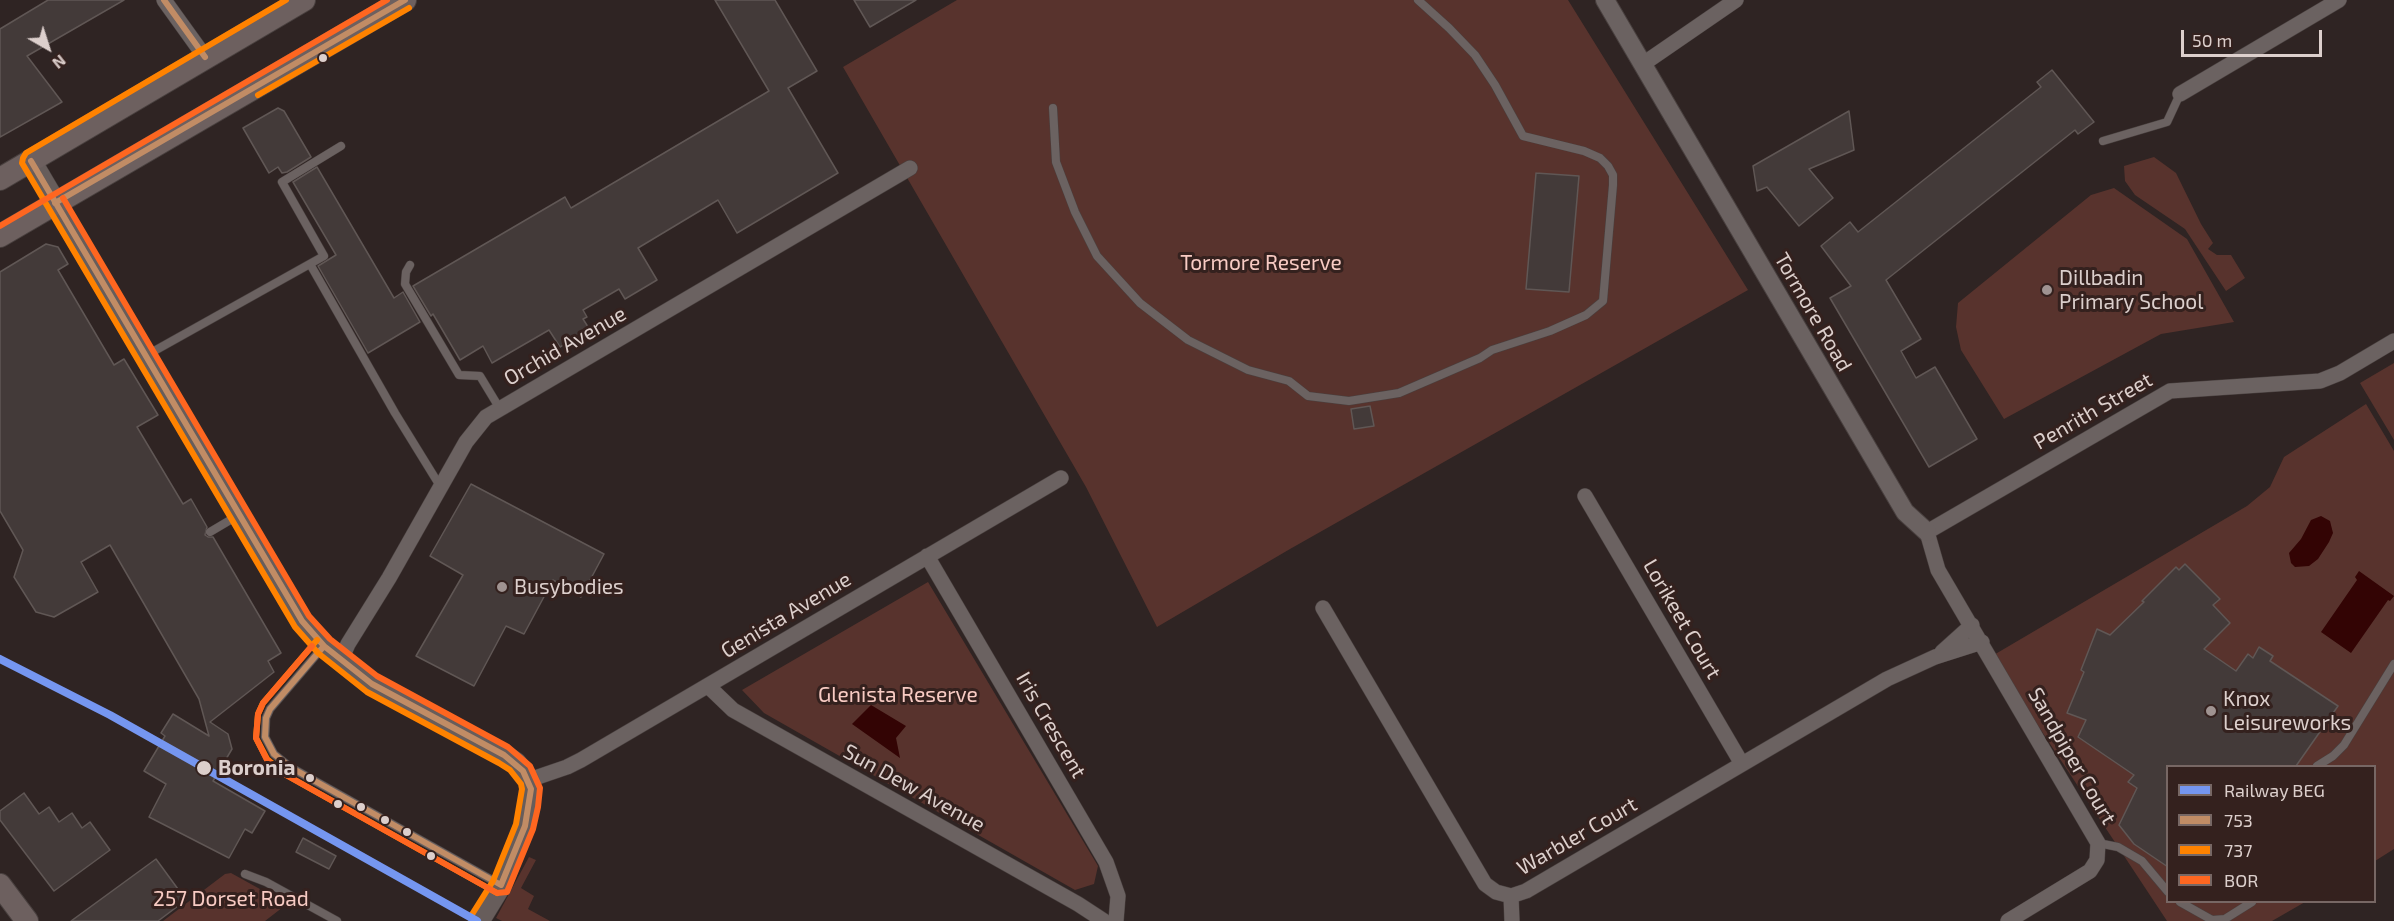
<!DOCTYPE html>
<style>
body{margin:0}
#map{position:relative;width:2394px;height:921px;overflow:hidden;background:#2f2423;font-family:"Exo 2",sans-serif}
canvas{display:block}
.legend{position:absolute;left:2166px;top:765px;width:210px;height:138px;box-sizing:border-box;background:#34211e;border:2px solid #776764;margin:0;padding:8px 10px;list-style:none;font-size:18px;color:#dccfcc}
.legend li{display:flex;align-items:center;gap:12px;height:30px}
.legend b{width:30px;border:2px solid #776764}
.north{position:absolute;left:18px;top:18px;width:60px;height:60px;-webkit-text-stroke:4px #34211e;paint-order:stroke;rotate:141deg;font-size:16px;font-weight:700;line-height:24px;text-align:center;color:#dccfcc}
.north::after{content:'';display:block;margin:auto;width:21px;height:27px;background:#dccfcc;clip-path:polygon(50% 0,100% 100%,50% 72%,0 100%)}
.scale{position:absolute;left:2181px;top:30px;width:141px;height:27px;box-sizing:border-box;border:3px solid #dccfcc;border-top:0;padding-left:8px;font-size:18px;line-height:21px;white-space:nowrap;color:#dccfcc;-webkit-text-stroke:4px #34211e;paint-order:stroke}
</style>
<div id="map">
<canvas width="2394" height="921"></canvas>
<ul class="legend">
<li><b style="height:8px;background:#7596f0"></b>Railway BEG</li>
<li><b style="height:8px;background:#c18c65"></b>753</li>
<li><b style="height:8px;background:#ff8200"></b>737</li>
<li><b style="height:8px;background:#fe6620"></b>BOR</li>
</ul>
<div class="north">N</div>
<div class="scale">50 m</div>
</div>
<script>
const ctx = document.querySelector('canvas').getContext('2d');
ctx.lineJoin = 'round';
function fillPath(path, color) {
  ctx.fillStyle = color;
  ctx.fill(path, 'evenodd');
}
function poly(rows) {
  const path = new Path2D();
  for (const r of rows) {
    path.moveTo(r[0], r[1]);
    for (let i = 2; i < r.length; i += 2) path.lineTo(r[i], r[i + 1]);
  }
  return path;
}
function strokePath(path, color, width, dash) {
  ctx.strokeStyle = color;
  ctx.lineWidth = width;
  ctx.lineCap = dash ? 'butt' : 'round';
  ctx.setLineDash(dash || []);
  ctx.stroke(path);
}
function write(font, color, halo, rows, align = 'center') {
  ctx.font = font + ' "Exo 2",sans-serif';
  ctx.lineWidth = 6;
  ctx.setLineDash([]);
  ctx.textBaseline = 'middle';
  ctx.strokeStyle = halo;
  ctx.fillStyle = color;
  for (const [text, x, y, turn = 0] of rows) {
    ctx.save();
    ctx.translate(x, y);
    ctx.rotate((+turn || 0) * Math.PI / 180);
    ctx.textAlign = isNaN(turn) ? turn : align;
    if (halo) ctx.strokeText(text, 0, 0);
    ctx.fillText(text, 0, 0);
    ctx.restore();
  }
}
fillPath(poly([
 [957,0,1568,0,1748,290,1290,549,1157,627,1086,487,843,67],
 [2154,157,2176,173,2201,224,2213,243,2208,249,2217,255,2231,255,2245,278,2226,291,2185,229,2135,195,2125,181,2124,166],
 [2114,188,2187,239,2234,322,2161,334,2004,419,1961,350,1956,327,1958,303,2091,195],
 [2394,363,2394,440,2360,383],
 [2366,404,2394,451,2394,849,2375,861,2374,766,2168,766,2168,902,2305,902,2272,921,2167,921,1992,656,2247,506,2270,487,2284,457],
 [928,582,1098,866,1094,884,1075,890,764,713,742,690],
 [529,857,536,860,521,888,534,896,528,909,550,921,502,921,496,918],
 [231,873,287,904,265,921,163,921,225,874]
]), '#58332d');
fillPath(poly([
 [2321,516,2330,521,2333,533,2329,542,2318,559,2309,566,2295,567,2291,563,2289,553,2301,539,2311,520],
 [2359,571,2394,596,2390,601,2388,600,2351,653,2321,632,2357,580,2355,577],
 [871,705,906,726,896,738,900,758,852,724]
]), '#330404');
const building = poly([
 [48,0,124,0,27,56,62,102,0,137,0,29,48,0],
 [715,0,775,0,817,71,788,88,838,173,737,233,718,200,638,248,657,280,625,299,619,289,583,310,587,317,583,319,590,330,560,347,549,330,492,363,483,346,460,360,433,314,431,316,413,286,565,197,571,208,769,91,715,0],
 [854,0,916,0,870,27,854,0],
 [2052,70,2094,122,2078,134,2075,130,1886,280,1921,339,1901,351,1916,378,1935,367,1977,439,1929,467,1830,298,1851,286,1821,246,1850,222,1858,232,2041,87,2037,82,2052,70],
 [278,108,284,111,311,157,287,172,282,173,278,167,269,173,243,128,278,108],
 [1849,111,1854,150,1809,169,1833,198,1799,226,1767,187,1757,191,1753,166,1849,111],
 [317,167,394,298,403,292,420,322,368,353,318,266,336,255,293,182,317,167],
 [1536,173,1579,176,1569,292,1526,289,1536,173],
 [46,244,58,247,68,264,58,270,114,365,124,359,158,415,137,427,183,504,191,499,207,527,205,535,208,537,213,537,281,653,268,661,274,672,210,722,228,734,232,749,213,781,265,811,252,833,245,829,229,858,149,817,166,784,144,771,165,736,161,733,173,714,209,736,199,699,110,545,81,562,98,592,54,617,36,612,14,577,23,550,0,511,0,272,46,244],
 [1370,406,1374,426,1354,429,1351,409,1370,406],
 [471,484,604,554,581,597,553,580,524,634,506,626,474,686,416,656,463,575,430,556,471,484],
 [2185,564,2220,599,2213,605,2230,623,2204,649,2236,671,2248,654,2253,658,2259,647,2273,656,2270,661,2338,706,2296,766,2168,766,2168,867,2134,844,2119,825,2137,788,2128,782,2134,775,2078,737,2086,720,2067,713,2084,672,2081,670,2097,629,2110,635,2144,602,2142,601,2176,567,2179,570,2185,564],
 [24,793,39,814,49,807,59,822,72,813,82,828,90,822,110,850,54,891,0,820,0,811,24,793],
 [303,838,336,856,329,869,296,852,303,838],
 [156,859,186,900,158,921,71,921,156,859]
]);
fillPath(building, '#433a39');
strokePath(building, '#605755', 1.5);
const service = poly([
 [1053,108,1056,162,1075,212,1097,256,1140,303,1188,340,1248,370,1289,381,1308,396,1349,401,1399,393,1480,358,1492,350,1550,331,1586,315,1603,301,1613,185,1613,175,1608,166,1600,158,1584,151,1523,136,1495,85,1475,55,1449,28,1418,0],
 [2103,141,2167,122,2180,94],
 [310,264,395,413,440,486],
 [410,265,406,272,405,284,459,375,480,376,500,409],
 [147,355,324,256,282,182,341,146],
 [210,532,237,516],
 [323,647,270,709,266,718,265,737,274,754,290,767,499,884],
 [2317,766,2333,756,2344,745,2394,664],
 [2098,843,2118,847,2142,861,2168,892],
 [245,874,266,882,337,921],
 [2180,902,2212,920,2225,919,2252,902]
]);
const minor = poly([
 [164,0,205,57],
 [1643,64,1736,0],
 [2180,94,2339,0],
 [1585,496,1742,764],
 [927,556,1106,862,1118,896,1116,921],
 [1323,608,1485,884,1496,892,1511,896,1526,891,1887,679,1935,657,1982,642],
 [1942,652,1972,625],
 [341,660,348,644,389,578,466,442,486,417,910,168],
 [708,686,733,710,1078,904,1104,921],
 [529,780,567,767,581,760,1061,478],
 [1511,896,1512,921],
 [2008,921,2090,871,2097,860,2098,843,1938,570,1927,532,2170,391,2320,381,2340,373,2394,341]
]);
const tertiary = poly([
 [1605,0,1905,512,1927,532]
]);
const secondary = poly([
 [31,161,302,621,324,646,372,684,504,755,516,763,529,780,531,789,525,826,501,885,479,921]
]);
const primary = poly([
 [0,179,304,0],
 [0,236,405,0],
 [0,885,27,921]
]);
strokePath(service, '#49403f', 9);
strokePath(minor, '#49403f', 16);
strokePath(tertiary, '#49403f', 20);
strokePath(secondary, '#49403f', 22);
strokePath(primary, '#49403f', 24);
strokePath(service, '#6b6261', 8);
strokePath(minor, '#6b6261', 15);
strokePath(tertiary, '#6b6261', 18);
strokePath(secondary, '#675d5b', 21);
strokePath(primary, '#6d605f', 22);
strokePath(poly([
 [164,0,205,57],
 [31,161,302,621,324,646],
 [55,203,405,0],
 [324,646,372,684,504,755,523,771,531,789,525,826,501,885,290,767,274,754,265,737,266,718,270,709,324,646]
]), '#c18c65', 6);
strokePath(poly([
 [286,0,26,153,23,158,22,163,295,627,318,653,367,692,499,763,510,770,521,784,522,789,516,824,493,881,471,916],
 [258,95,409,8],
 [317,640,263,703,258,714,256,738,267,759,286,775,497,893]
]), '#ff8200', 6);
strokePath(poly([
 [63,198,309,616,330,639,377,676,508,747,530,766,540,788,538,807,533,829,507,892,497,893,286,775,267,760,256,738,258,714,263,703,312,646],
 [0,226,387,0]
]), '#fe6620', 6);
strokePath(poly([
 [0,659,110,715,477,921]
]), '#7596f0', 8);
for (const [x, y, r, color] of [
 [323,58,5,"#dccfcc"],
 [2047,290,6,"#9f9391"],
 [502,587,6,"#9f9391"],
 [2211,711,6,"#9f9391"],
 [204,768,8,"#dccfcc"],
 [310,778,5,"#dccfcc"],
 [338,804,5,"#dccfcc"],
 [361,807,5,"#dccfcc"],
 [385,820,5,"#dccfcc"],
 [407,832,5,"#dccfcc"],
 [431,856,5,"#dccfcc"]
]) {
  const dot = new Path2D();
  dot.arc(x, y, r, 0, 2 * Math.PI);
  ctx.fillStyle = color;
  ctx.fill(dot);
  strokePath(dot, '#34211e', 2);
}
write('21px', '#f8cbc3', '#34211e', [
 ["Tormore Reserve",1261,263],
 ["Glenista Reserve",898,695],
 ["257 Dorset Road",231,899]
]);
write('21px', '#dccfcc', '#34211e', [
 ["Dillbadin",2059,278],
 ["Primary School",2059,302],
 ["Busybodies",514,587],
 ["Knox",2223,699],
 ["Leisureworks",2223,723]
], 'left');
write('21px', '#dccfcc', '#34211e', [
 ["Tormore Road",1813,312,60],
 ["Orchid Avenue",565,346,-30],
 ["Penrith Street",2093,411,-30],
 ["Genista Avenue",786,615,-31],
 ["Lorikeet Court",1682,619,60],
 ["Iris Crescent",1051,725,60],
 ["Sandpiper Court",2072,756,60],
 ["Sun Dew Avenue",914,788,29],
 ["Warbler Court",1577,836,-30]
]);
write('bold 21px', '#dccfcc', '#34211e', [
 ["Boronia",218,768]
], 'left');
</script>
